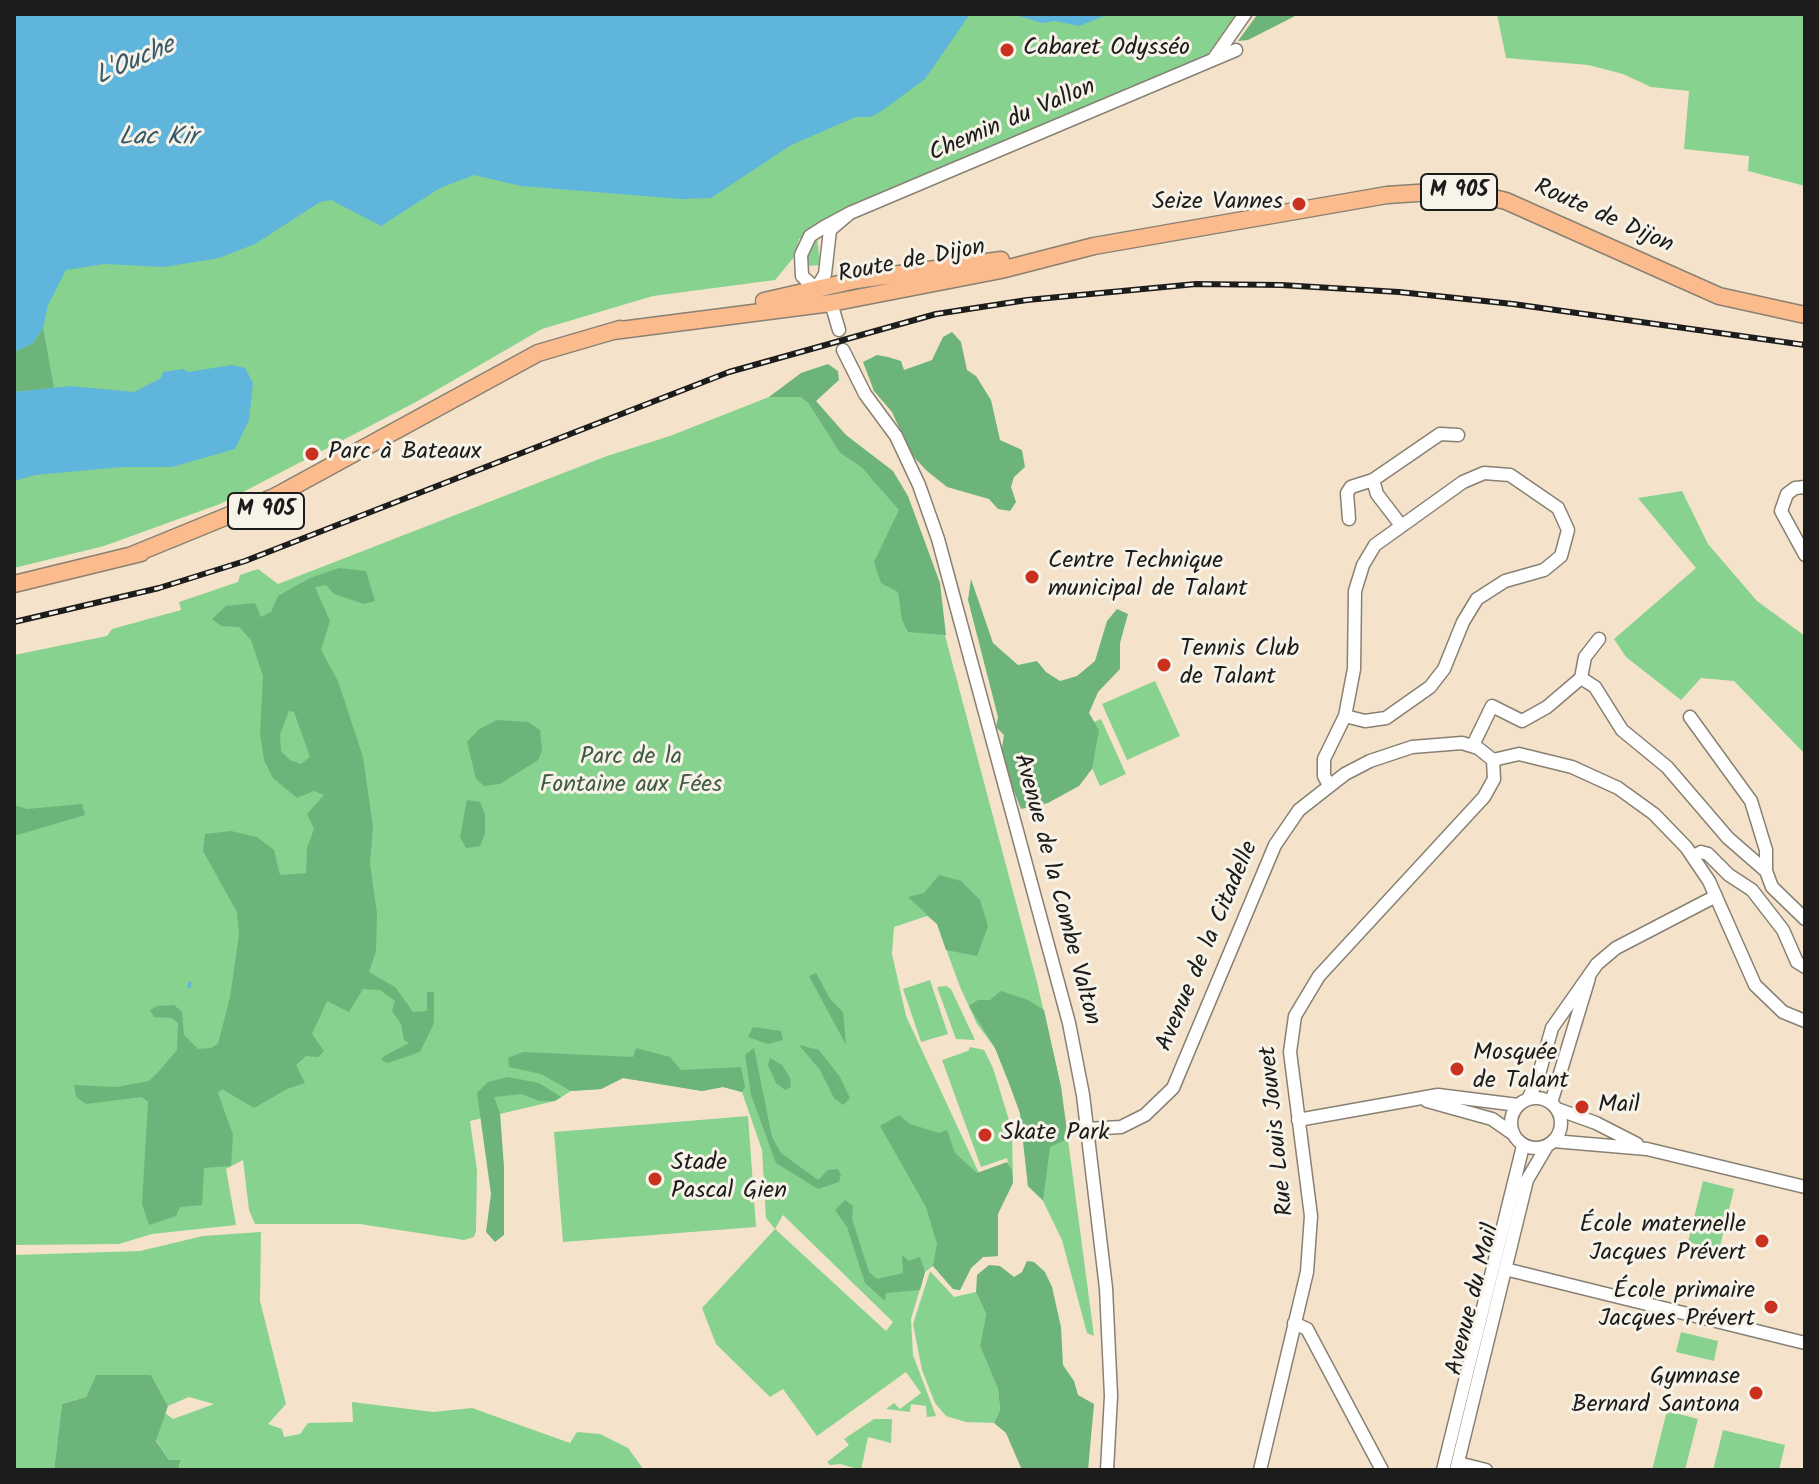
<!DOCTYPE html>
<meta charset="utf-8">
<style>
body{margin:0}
#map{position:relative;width:1819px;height:1484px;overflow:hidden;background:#f4e3ca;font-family:Kalam,sans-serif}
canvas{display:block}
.frame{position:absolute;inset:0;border:16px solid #1c1c1c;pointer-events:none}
</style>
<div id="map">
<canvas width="1819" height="1484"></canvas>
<div class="frame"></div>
</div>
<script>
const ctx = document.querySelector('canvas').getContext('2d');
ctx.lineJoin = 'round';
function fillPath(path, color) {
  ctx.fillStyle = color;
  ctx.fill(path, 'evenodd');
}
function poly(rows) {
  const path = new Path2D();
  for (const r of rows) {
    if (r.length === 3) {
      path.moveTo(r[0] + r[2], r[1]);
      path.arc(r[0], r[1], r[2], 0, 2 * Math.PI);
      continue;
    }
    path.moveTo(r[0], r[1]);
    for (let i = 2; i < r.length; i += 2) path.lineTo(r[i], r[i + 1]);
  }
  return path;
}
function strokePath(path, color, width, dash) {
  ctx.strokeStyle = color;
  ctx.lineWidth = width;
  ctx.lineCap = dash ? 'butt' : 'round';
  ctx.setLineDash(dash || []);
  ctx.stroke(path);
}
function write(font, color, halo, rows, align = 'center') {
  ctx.font = font + ' Kalam,sans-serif';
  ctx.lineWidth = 6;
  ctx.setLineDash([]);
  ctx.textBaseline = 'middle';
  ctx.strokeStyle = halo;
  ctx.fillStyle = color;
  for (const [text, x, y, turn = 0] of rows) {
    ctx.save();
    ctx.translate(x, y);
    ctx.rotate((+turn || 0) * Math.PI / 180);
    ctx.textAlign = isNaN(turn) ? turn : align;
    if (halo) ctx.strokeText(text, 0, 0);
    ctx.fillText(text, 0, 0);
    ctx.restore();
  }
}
fillPath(poly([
 [14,14,1239,14,1200,64,799,239,794,257,775,280,653,296,542,329,416,402,220,504,104,546,14,568],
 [1497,14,1805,14,1805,186,1748,171,1749,156,1684,149,1689,91,1651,87,1623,74,1588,65,1506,58],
 [817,236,820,265,806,266,811,244],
 [769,397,800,397,808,403,840,453,862,468,900,510,930,579,1037,982,1061,1087,1094,1336,1087,1333,1062,1240,1043,1201,1028,1186,1020,1113,1009,1083,995,1048,977,1024,960,987,937,924,927,916,894,927,892,954,906,1016,998,1214,998,1256,983,1257,971,1268,960,1290,953,1289,933,1266,925,1272,911,1319,913,1355,936,1416,927,1417,926,1406,911,1404,910,1412,886,1409,894,1403,900,1409,921,1393,906,1372,817,1436,783,1389,770,1397,716,1344,702,1308,775,1229,766,1218,762,1150,742,1092,723,1087,702,1091,623,1078,601,1089,571,1091,555,1101,470,1121,477,1170,476,1231,474,1237,464,1240,360,1224,255,1224,249,1210,243,1160,226,1169,236,1225,152,1234,119,1244,14,1245,14,655,107,636,112,629,181,610,179,602,238,582,240,575,258,569,278,584,607,456,670,436],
 [783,1215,893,1322,886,1331,775,1229],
 [1682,491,1708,544,1757,601,1805,636,1805,754,1734,681,1701,678,1681,700,1626,657,1614,639,1696,568,1638,498],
 [1155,681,1180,736,1127,760,1102,704],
 [1101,719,1126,774,1100,786,1075,730],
 [930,980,948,1034,921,1042,903,989],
 [946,986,951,989,975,1040,956,1039,937,987],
 [970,1047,984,1050,993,1068,1012,1130,1013,1183,1007,1158,981,1167,942,1060,968,1051],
 [748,1116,756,1227,563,1242,554,1132],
 [1703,1181,1734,1189,1719,1250,1688,1242],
 [261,1232,260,1301,286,1404,268,1424,282,1429,284,1437,300,1434,308,1423,353,1422,352,1402,433,1412,472,1408,570,1443,577,1432,600,1434,628,1448,644,1470,178,1470,181,1461,169,1460,156,1440,165,1413,173,1419,214,1404,189,1397,168,1406,151,1375,96,1375,86,1397,62,1404,54,1470,14,1470,14,1255,140,1251,203,1236],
 [930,1271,954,1297,976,1292,986,1314,980,1346,998,1389,1000,1410,994,1423,966,1422,946,1416,935,1403,922,1370,913,1324],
 [1681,1332,1718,1341,1714,1361,1676,1352],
 [1667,1411,1698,1419,1685,1470,1652,1470],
 [874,1419,892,1419,891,1443,868,1437,861,1470,840,1464,830,1465,827,1462,849,1445,844,1439],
 [1723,1430,1785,1445,1779,1470,1713,1470]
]), '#87d28f');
fillPath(poly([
 [1299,14,1248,40,1238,41,1257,15],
 [43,328,54,388,14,392,14,352,32,344],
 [952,332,961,342,967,370,976,376,991,400,1000,440,1022,450,1025,467,1014,477,1011,487,1016,502,1010,511,998,509,989,499,947,487,927,471,911,454,892,412,874,391,863,362,877,355,888,357,901,361,904,370,932,360,943,337],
 [828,364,838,371,839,380,816,401,846,435,893,471,908,496,940,583,946,635,908,632,902,620,898,592,881,583,874,562,899,510,862,468,840,453,808,403,800,397,769,397,801,373],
 [339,568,366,571,375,601,364,604,334,594,326,585,315,587,330,621,321,650,338,681,363,757,373,827,370,864,377,913,376,951,369,972,395,987,413,1012,427,1011,427,992,434,992,434,1023,420,1052,388,1063,381,1060,384,1056,409,1043,404,1040,401,1024,392,1011,395,1001,380,990,363,989,349,1012,327,1001,312,1034,324,1051,318,1057,306,1056,296,1065,305,1083,287,1089,254,1108,222,1089,218,1093,233,1135,231,1166,204,1168,202,1205,180,1207,176,1216,149,1225,142,1204,148,1102,142,1097,86,1104,76,1097,74,1085,117,1087,149,1081,161,1069,177,1050,178,1023,171,1018,154,1017,150,1010,157,1006,174,1005,182,1012,184,1035,198,1049,211,1048,218,1044,230,997,239,935,237,912,203,851,205,834,231,831,257,837,274,850,280,875,306,873,307,848,314,829,307,814,324,795,314,791,297,798,273,778,264,760,260,733,263,676,251,640,239,627,221,626,212,619,226,606,255,603,261,617,271,612,278,596,310,578],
 [289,711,294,712,310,757,301,764,290,760,281,751,280,734],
 [971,579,993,643,1018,665,1037,661,1046,672,1060,681,1077,676,1095,661,1107,621,1117,609,1128,614,1120,643,1120,669,1098,692,1089,713,1099,730,1092,769,1079,786,1048,803,1021,809,1009,779,1002,748,1004,735,996,727,998,717,968,600],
 [497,720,528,722,540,730,542,751,538,760,500,784,484,786,476,779,467,742,478,730],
 [467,800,480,802,485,815,485,833,480,846,466,848,460,837],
 [82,804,85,815,14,836,14,805,27,809],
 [939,875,961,881,980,900,988,926,977,956,946,950,937,924,908,897,924,893],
 [816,973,830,999,843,1012,846,1045,809,976],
 [1001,991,1028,1000,1044,1010,1061,1087,1068,1139,1050,1147,1043,1200,1028,1186,1020,1113,1009,1083,995,1048,969,1006,978,1000,990,1000],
 [753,1027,781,1031,783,1040,768,1044,748,1037],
 [799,1045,819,1050,840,1077,850,1098,843,1105,834,1098,820,1070],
 [636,1048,670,1057,681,1070,741,1067,745,1087,742,1092,723,1087,702,1091,623,1078,601,1089,571,1091,541,1074,509,1067,508,1058,523,1052,633,1057],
 [754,1048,772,1137,781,1153,818,1180,828,1170,838,1169,841,1175,839,1182,818,1189,776,1163,751,1095,745,1055],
 [770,1058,782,1065,790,1078,791,1087,785,1090,776,1083,768,1065],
 [508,1077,539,1083,561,1097,555,1101,539,1101,522,1094,494,1097,500,1113,504,1167,504,1235,495,1242,486,1232,491,1194,477,1093,488,1082],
 [899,1115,910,1124,939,1133,947,1130,955,1153,977,1173,1007,1162,1012,1170,1013,1183,998,1214,998,1256,983,1257,971,1268,960,1290,953,1289,933,1266,937,1244,926,1207,880,1126],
 [845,1200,853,1206,852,1219,869,1272,877,1279,903,1273,902,1255,909,1261,920,1257,925,1272,920,1290,886,1293,885,1301,865,1283,847,1227,835,1210],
 [1027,1261,1034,1262,1045,1272,1052,1287,1061,1327,1063,1365,1074,1381,1078,1395,1094,1404,1088,1470,1022,1470,1006,1433,994,1423,1000,1410,998,1389,980,1346,986,1314,976,1292,977,1275,989,1265,1000,1266,1014,1277,1022,1272],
 [96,1375,151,1375,168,1406,156,1441,169,1460,181,1460,178,1470,54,1470,62,1404,86,1397]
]), '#6db47a');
fillPath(poly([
 [14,14,970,14,925,79,883,110,871,117,856,117,791,145,711,198,681,199,521,186,474,175,440,188,381,226,331,200,320,202,255,244,219,258,164,267,104,264,66,270,48,305,43,328,32,344,14,352],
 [1013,14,1109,14,1079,26,1055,21,1042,23],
 [232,365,245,368,253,383,249,420,235,449,172,467,122,467,35,475,14,481,14,392,71,386,134,392,161,378,163,372,183,369,188,372]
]), '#5fb5db');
strokePath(poly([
 [189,987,190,983]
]), '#5fb5db', 3);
const minor = poly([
 [1215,57,1245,14],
 [850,213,830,230,825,274,816,289,802,276,801,255,810,236,824,227,850,213,1236,50],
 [831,303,839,330],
 [843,350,865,394,896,436,919,485,938,539,1069,1023,1083,1095,1106,1288,1111,1396,1107,1470],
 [1373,480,1440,434,1458,435],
 [1805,487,1795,488,1787,494,1781,511,1805,555],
 [1349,519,1347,493,1351,487,1373,480,1377,494,1400,524],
 [1581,678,1585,657,1599,639],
 [1690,717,1751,801,1766,850,1766,871,1772,887,1805,919],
 [1473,745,1492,706,1522,721,1547,707,1581,678,1595,687,1622,730,1667,767,1728,838,1766,871],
 [1493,760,1519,754,1572,767,1618,788,1654,814,1686,847,1709,881,1755,985,1783,1012,1805,1021],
 [1329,785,1324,776,1324,759,1345,716,1354,669,1355,591,1363,565,1375,545,1463,482,1484,473,1510,475,1558,508,1568,530,1561,556,1544,570,1505,581,1477,599,1463,622,1444,669,1430,687,1386,718,1365,721,1345,716],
 [1693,856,1701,852,1708,854,1729,875,1752,890,1783,930,1797,962,1805,967],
 [1536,1123,25],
 [1528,1099,1537,1081,1552,1028,1597,964,1616,948,1716,896],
 [1427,1101,1492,1119,1512,1133],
 [1551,1103,1589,978],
 [1557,1109,1596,1123,1637,1144],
 [1298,1120,1438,1095,1518,1105],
 [1087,1129,1121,1127,1145,1115,1173,1088,1275,845,1299,810,1345,774,1370,761,1412,747,1462,743,1478,748,1493,760],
 [1553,1141,1647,1149,1805,1187],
 [1505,1269,1805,1343],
 [1294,1323,1307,1329,1382,1470],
 [1458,1463,1486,1470],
 [1260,1470,1307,1272,1311,1216,1290,1052,1295,1016,1319,976,1484,797,1494,779,1493,760],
 [1443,1470,1523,1146],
 [1456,1470,1527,1180,1547,1146]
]);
const major = poly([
 [764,301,856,280,1001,260],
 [613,331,831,303,1001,270,1094,246,1387,195,1432,192,1481,195,1506,201,1719,296,1805,315],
 [132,555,274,497,538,353,620,329],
 [14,584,141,553]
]);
strokePath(minor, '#888073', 15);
strokePath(major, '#888073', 19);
strokePath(minor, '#fff', 12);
strokePath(major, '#fbbb8d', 16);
const rail = poly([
 [14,622,159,588,245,561,729,372,936,314,1027,300,1196,284,1281,285,1399,292,1513,304,1805,345]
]);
strokePath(rail, '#1c1c1c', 6);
strokePath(rail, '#f7f3e8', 3, [9]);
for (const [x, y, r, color] of [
 [1007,50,8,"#c8321e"],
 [1299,204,8,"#c8321e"],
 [312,454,8,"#c8321e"],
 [1032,577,8,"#c8321e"],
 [1164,665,8,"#c8321e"],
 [1457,1069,8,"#c8321e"],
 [1582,1107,8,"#c8321e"],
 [985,1135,8,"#c8321e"],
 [655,1179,8,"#c8321e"],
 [1762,1241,8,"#c8321e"],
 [1771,1307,8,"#c8321e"],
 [1756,1393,8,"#c8321e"]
]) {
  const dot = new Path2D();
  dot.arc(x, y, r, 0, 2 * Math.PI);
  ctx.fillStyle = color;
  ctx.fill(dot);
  strokePath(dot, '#f7f3e8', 3);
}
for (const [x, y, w] of [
 [1459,192,76],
 [266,511,76]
]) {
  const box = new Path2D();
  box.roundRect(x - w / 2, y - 18, w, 36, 6);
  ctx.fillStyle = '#f7f3e8';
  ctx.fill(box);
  strokePath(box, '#1c1c1c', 2);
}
write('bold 22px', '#1c1c1c', null, [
 ["M 905",1459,192],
 ["M 905",266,511]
]);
write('24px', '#1c1c1c', '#f7f3e8', [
 ["Cabaret Odysséo",1023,50],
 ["Seize Vannes",1283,204,"right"],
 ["Parc à Bateaux",328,454],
 ["Centre Technique",1048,563],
 ["municipal de Talant",1048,591],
 ["Tennis Club",1180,651],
 ["de Talant",1180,679],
 ["Mosquée",1473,1055],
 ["de Talant",1473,1083],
 ["Mail",1598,1107],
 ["Skate Park",1001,1135],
 ["Stade",671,1165],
 ["Pascal Gien",671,1193],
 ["École maternelle",1746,1227,"right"],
 ["Jacques Prévert",1746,1255,"right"],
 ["École primaire",1755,1293,"right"],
 ["Jacques Prévert",1755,1321,"right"],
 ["Gymnase",1740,1379,"right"],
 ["Bernard Santona",1740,1407,"right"]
], 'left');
write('24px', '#1c1c1c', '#f7f3e8', [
 ["Chemin du Vallon",1013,122,-23],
 ["Route de Dijon",1603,218,24],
 ["Route de Dijon",912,263,-11],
 ["Avenue de la Combe Valton",1055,890,75],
 ["Avenue de la Citadelle",1209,947,-67],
 ["Rue Louis Jouvet",1279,1131,-96],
 ["Avenue du Mail",1475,1300,-76]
]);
write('24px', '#415c44', '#f7f3e8', [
 ["Parc de la",631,759],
 ["Fontaine aux Fées",631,787]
]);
write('italic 26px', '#375968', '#f7f3e8', [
 ["L'Ouche",136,63,-24],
 ["Lac Kir",158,140]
]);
</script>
